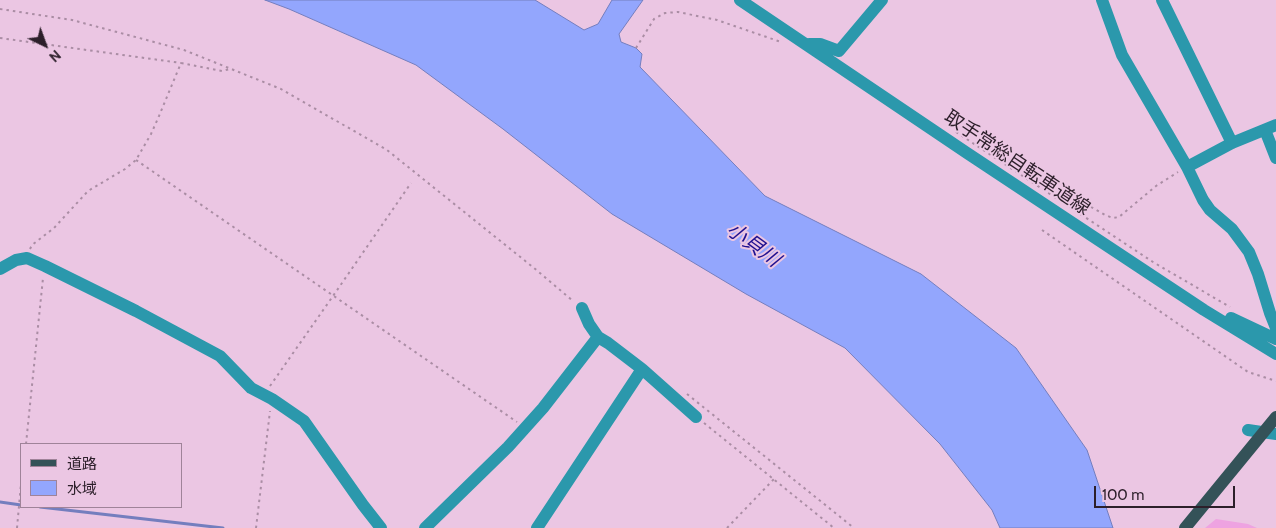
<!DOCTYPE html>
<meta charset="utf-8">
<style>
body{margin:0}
#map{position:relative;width:1276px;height:528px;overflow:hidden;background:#ebc6e3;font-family:Cabin,"Noto Sans JP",sans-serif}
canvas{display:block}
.legend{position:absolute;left:20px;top:443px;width:162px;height:65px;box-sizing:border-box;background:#ebc6e3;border:1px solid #9f8399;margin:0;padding:6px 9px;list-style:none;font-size:15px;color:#2c1f2a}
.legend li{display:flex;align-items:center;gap:10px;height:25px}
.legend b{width:25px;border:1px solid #9f8399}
.north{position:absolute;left:20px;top:20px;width:50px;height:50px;-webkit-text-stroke:4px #ebc6e3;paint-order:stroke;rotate:138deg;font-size:14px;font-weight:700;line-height:20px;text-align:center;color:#2c1f2a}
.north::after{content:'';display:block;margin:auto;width:18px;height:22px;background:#2c1f2a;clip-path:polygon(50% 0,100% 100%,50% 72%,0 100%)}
.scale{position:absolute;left:1094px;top:486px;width:141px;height:22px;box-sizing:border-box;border:2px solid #2c1f2a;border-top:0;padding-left:6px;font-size:15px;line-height:18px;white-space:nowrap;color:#2c1f2a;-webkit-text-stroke:4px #ebc6e3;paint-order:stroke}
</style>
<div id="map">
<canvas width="1276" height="528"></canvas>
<ul class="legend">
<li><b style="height:6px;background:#345258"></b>道路</li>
<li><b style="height:14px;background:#93a6fd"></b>水域</li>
</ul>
<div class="north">N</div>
<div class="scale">100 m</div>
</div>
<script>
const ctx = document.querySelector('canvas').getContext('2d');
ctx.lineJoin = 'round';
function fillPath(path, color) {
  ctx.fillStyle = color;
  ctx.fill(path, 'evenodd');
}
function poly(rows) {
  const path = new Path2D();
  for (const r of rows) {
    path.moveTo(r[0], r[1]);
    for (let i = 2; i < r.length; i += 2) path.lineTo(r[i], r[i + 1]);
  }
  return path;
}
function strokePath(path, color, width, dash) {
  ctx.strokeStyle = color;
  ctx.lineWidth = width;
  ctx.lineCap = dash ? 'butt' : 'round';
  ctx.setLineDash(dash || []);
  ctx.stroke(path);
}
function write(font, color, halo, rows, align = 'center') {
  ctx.font = font + ' Cabin,"Noto Sans JP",sans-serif';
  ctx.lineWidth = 4;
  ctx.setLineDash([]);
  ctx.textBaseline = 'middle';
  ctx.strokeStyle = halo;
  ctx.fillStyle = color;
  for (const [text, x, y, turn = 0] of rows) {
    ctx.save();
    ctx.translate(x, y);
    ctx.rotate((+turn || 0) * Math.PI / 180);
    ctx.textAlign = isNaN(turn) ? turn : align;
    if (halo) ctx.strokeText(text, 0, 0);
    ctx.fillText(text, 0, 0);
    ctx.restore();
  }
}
fillPath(poly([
 [1216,519,1248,524,1257,528,1205,528]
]), '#eea3e1');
const water = poly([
 [265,0,535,0,584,30,598,24,612,0,643,0,619,34,621,42,636,48,642,54,640,67,765,196,921,274,1016,348,1087,450,1113,528,1000,528,992,510,940,444,845,348,746,294,612,214,503,129,416,65,289,9,265,0]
]);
fillPath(water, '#93a6fd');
strokePath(water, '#747ebe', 1);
strokePath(poly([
 [0,502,21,505],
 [40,507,223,528]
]), '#747ebe', 3);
strokePath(poly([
 [0,9,72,20,184,50,281,89,387,150,534,268,573,301],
 [0,38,181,63],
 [636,48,654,19,665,13,678,12,717,20,781,42],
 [956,132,1153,262,1230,307],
 [136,160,517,422],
 [1091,207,1105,215,1113,218,1119,217,1156,186,1178,172],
 [1042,230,1248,372,1276,381],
 [30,249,32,245,54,228,88,191,125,169,136,160,151,134,159,116,181,63,222,71,230,69],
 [270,386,333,296,411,183],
 [687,394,854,528],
 [704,423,834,528],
 [26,444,43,278],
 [17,528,21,484],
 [256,528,270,411],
 [727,528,774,479]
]), '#aa8da4', 2, [2.5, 4]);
strokePath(poly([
 [740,0,967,153,1204,310,1276,354],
 [1102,0,1122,55,1187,167,1203,200,1210,210,1232,229,1249,252,1258,274,1270,313,1276,328],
 [1162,0,1232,143],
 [809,44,820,44,839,51,882,0],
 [1265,130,1276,158],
 [1187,167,1232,143,1276,125],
 [0,269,16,260,27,258,45,266,136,311,220,356,251,388,272,399,304,421,363,505,381,528],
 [582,308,589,324,598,337,608,343,642,369,696,417],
 [1231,318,1276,339],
 [1248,430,1276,434],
 [425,528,508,447,543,408,598,337],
 [537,528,642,369]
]), '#2b98ac', 12);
strokePath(poly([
 [1185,528,1276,417]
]), '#345258', 12);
write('19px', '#2c1f2a', '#ebc6e3', [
 ["取手常総自転車道線",1017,163,34]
]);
write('italic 20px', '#201190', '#ebc6e3', [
 ["小貝川",753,245,36]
]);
</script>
